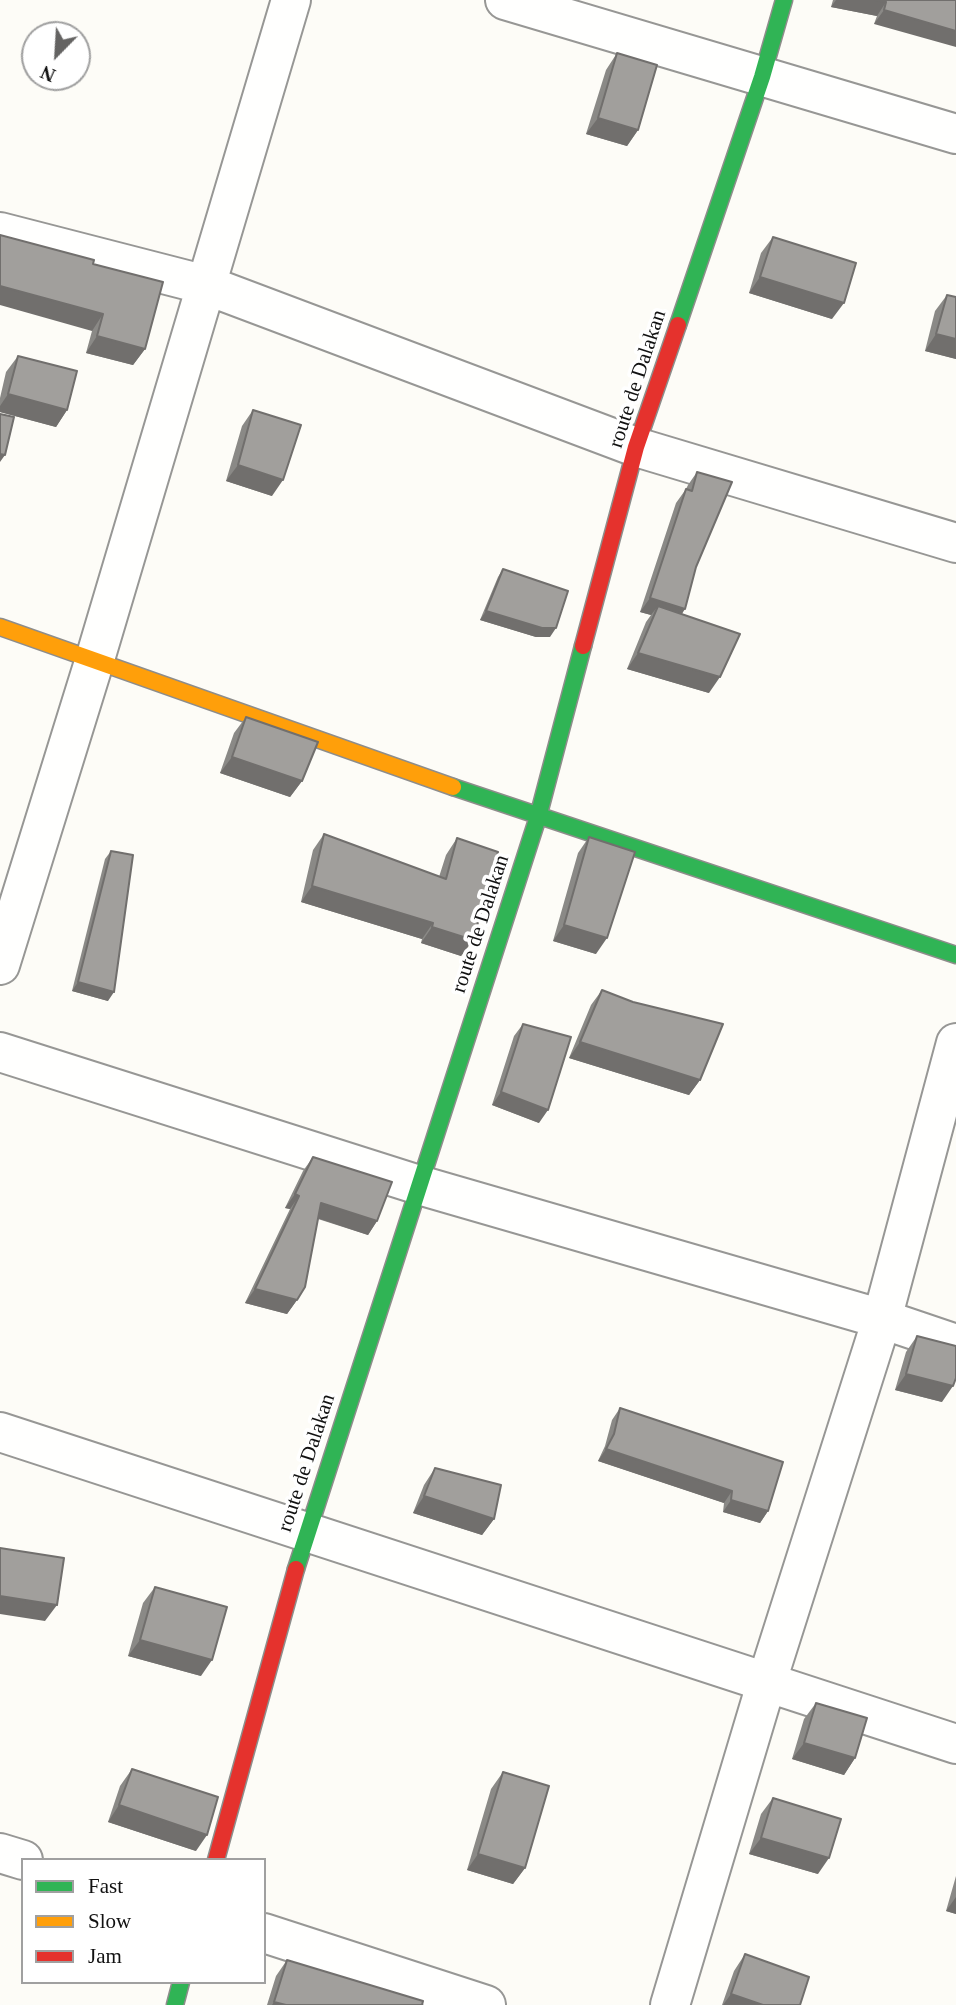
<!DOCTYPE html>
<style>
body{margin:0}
#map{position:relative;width:956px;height:2005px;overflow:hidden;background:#fdfcf7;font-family:Georgia,serif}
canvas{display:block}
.legend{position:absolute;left:21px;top:1858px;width:245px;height:126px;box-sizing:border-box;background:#fff;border:2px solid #a0a0a0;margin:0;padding:9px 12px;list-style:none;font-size:21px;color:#111}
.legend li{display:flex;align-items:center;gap:14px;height:35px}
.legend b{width:35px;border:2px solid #a0a0a0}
.north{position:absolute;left:21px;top:21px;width:70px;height:70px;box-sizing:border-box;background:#fff;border:2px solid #a0a0a0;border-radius:50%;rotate:204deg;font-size:19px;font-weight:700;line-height:28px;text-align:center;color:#111}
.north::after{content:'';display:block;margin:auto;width:24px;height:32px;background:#646362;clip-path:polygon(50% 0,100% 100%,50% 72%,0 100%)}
</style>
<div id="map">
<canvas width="956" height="2005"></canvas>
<ul class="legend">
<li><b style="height:9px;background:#30b455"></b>Fast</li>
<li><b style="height:9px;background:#ff9f0a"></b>Slow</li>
<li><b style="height:9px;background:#e5322d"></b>Jam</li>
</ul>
<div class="north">N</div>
</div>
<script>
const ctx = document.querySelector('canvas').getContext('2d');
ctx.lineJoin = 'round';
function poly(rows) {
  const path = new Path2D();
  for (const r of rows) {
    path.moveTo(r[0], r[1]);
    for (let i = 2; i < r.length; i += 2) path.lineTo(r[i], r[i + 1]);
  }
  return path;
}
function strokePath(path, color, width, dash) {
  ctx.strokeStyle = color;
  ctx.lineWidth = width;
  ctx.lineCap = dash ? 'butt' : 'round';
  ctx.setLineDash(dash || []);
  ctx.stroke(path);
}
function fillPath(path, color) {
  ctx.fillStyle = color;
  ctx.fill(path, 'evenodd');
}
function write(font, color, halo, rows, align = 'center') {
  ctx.font = font + ' Georgia,serif';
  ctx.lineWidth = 7;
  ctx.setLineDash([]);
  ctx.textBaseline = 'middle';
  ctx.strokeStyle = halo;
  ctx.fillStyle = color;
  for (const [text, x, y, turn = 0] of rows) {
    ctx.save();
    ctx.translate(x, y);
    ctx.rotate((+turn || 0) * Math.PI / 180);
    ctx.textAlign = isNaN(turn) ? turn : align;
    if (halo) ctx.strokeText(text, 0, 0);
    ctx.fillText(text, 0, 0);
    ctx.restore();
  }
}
const street = poly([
 [505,0,956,134],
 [0,232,206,285,636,447,956,543],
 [0,965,95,659,291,0],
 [0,1052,419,1185,882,1319,956,1344],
 [0,1432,956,1744],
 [0,1853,23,1860],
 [264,1933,486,2005],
 [670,2005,767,1681,882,1319,956,1043]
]);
const fast = poly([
 [678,325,762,77,784,0],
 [453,787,956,955],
 [296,1569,538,817,583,646],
 [175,2005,181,1982]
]);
const slow = poly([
 [0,627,453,787]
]);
const jam = poly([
 [583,646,636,447,678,325],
 [216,1860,296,1569]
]);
strokePath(street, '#979795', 42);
strokePath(fast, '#8e8d8b', 19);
strokePath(slow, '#8e8d8b', 19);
strokePath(jam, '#8e8d8b', 19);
strokePath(street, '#fffffe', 38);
strokePath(fast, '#30b455', 16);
strokePath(slow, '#ff9f0a', 16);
strokePath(jam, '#e5322d', 16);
fillPath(poly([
 [833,0,956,0,874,24,877,16,831,7],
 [617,53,638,130,627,146,586,134,606,70],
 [773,237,832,319,749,293,761,253],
 [93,264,145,349,133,365,86,353,92,331],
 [947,295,956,297,956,359,925,351,935,311],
 [18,356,67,410,56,427,0,412,0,398,6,372],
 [253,410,272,496,226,481,242,426],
 [697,472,696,567,682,614,709,693,627,669,646,622,651,615,640,612,676,503,686,489,688,485],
 [503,569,550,637,536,637,480,620,498,577],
 [246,717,302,781,290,797,220,773,234,733],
 [324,834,439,877,446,855,457,838,473,940,461,956,421,943,422,939,301,902,313,850],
 [589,837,596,954,553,941,578,853],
 [111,851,108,1001,72,991,105,859],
 [602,990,700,1080,689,1095,569,1058,591,1005],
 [523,1024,539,1123,492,1105,514,1036],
 [313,1157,377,1221,368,1235,318,1219,297,1300,287,1314,245,1303,290,1209,285,1208,303,1171],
 [917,1336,942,1402,895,1390,906,1352],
 [620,1408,768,1511,760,1523,723,1512,724,1503,598,1461,605,1446,612,1420],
 [435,1468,494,1519,482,1535,413,1513,424,1485],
 [155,1587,201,1676,128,1656,143,1603],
 [816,1703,855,1758,844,1775,792,1759,804,1719],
 [132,1769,196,1851,108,1822,120,1786],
 [503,1772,525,1868,513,1884,467,1870,491,1789],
 [773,1798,818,1874,749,1854,761,1814],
 [956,1876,956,1914,946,1911],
 [745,1954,800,2005,722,2005,734,1971],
 [287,1960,422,2005,267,2005,276,1976]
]), '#8a8986');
fillPath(poly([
 [836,0,875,0,886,2,877,16,831,7],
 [884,10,956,31,956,47,874,24],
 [598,118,638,130,627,146,586,134],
 [760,277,844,303,832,319,749,293],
 [0,286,103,314,92,331,0,305],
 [936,334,956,339,956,359,925,351],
 [97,336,145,349,133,365,86,353],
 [8,394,67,410,56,427,0,412,0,406],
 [0,454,5,455,0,462],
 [238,465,283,480,272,496,226,481],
 [650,598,685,609,676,623,658,606,651,615,640,612],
 [486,611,556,628,550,637,536,637,480,620],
 [638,653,720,677,709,693,627,669],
 [232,757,302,781,290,797,220,773],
 [312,886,433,923,422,939,301,902],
 [564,925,607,938,596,954,553,941],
 [432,927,473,940,461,956,421,943],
 [78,982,114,992,108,1001,72,991],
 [580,1042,700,1080,689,1095,569,1058],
 [501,1092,548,1110,539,1123,492,1105],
 [295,1194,299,1196,290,1209,285,1208],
 [321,1203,377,1221,368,1235,311,1216],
 [255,1289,297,1300,287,1314,245,1303],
 [906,1374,953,1386,942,1402,895,1390],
 [606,1449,732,1491,724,1503,598,1461],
 [424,1496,494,1519,482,1535,413,1513],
 [731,1500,768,1511,760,1523,723,1512],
 [0,1596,57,1605,45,1621,0,1614],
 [140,1640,212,1660,201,1676,128,1656],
 [804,1743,855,1758,844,1775,792,1759],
 [119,1805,207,1835,196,1851,108,1822],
 [761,1838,829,1858,818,1874,749,1854],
 [478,1854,525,1868,513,1884,467,1870],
 [956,1897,956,1914,946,1911],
 [731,1994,763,2005,723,2005],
 [274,2002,286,2005,272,2005]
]), '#716f6d');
const building = poly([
 [875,0,956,0,956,31,884,10,886,2,875,0],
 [617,53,657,65,638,130,598,118,617,53],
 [0,235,94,260,93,264,163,282,145,349,97,336,103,314,0,286,0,235],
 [773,237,856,263,844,303,760,277,773,237],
 [947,295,956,297,956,339,936,334,947,295],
 [18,356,77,371,67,410,8,394,18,356],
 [253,410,301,425,283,480,238,465,253,410],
 [0,414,14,417,5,455,0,454,0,414],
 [697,472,732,482,696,567,685,609,650,598,686,489,692,491,697,472],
 [503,569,568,591,556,628,542,628,486,611,503,569],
 [658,606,740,634,720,677,638,653,658,606],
 [246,717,318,742,302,781,232,757,246,717],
 [324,834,446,879,457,838,498,852,473,940,432,927,433,923,312,886,324,834],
 [589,837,635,852,607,938,564,925,589,837],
 [111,851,133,855,114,992,78,982,111,851],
 [602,990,633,1002,723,1024,700,1080,580,1042,602,990],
 [523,1024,571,1037,548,1110,501,1092,523,1024],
 [313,1157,392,1182,377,1221,321,1203,305,1287,297,1300,255,1289,299,1196,295,1194,313,1157],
 [917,1336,956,1346,956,1378,953,1386,906,1374,917,1336],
 [620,1408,783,1462,768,1511,731,1500,732,1491,606,1449,614,1434,620,1408],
 [435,1468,501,1485,494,1519,424,1496,435,1468],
 [0,1548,64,1558,57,1605,0,1596,0,1548],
 [155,1587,227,1607,212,1660,140,1640,155,1587],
 [816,1703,867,1718,855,1758,804,1743,816,1703],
 [132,1769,218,1797,207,1835,119,1805,132,1769],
 [503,1772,549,1786,525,1868,478,1854,503,1772],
 [773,1798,841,1819,829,1858,761,1838,773,1798],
 [745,1954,809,1977,800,2005,763,2005,731,1994,745,1954],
 [287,1960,423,2001,422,2005,286,2005,274,2002,287,1960]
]);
fillPath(building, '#a19f9c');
strokePath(building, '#716f6d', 2);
write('21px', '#111', '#fff', [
 ["route de Dalakan",638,379,-72],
 ["route de Dalakan",481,924,-72],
 ["route de Dalakan",307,1463,-72]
]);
</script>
